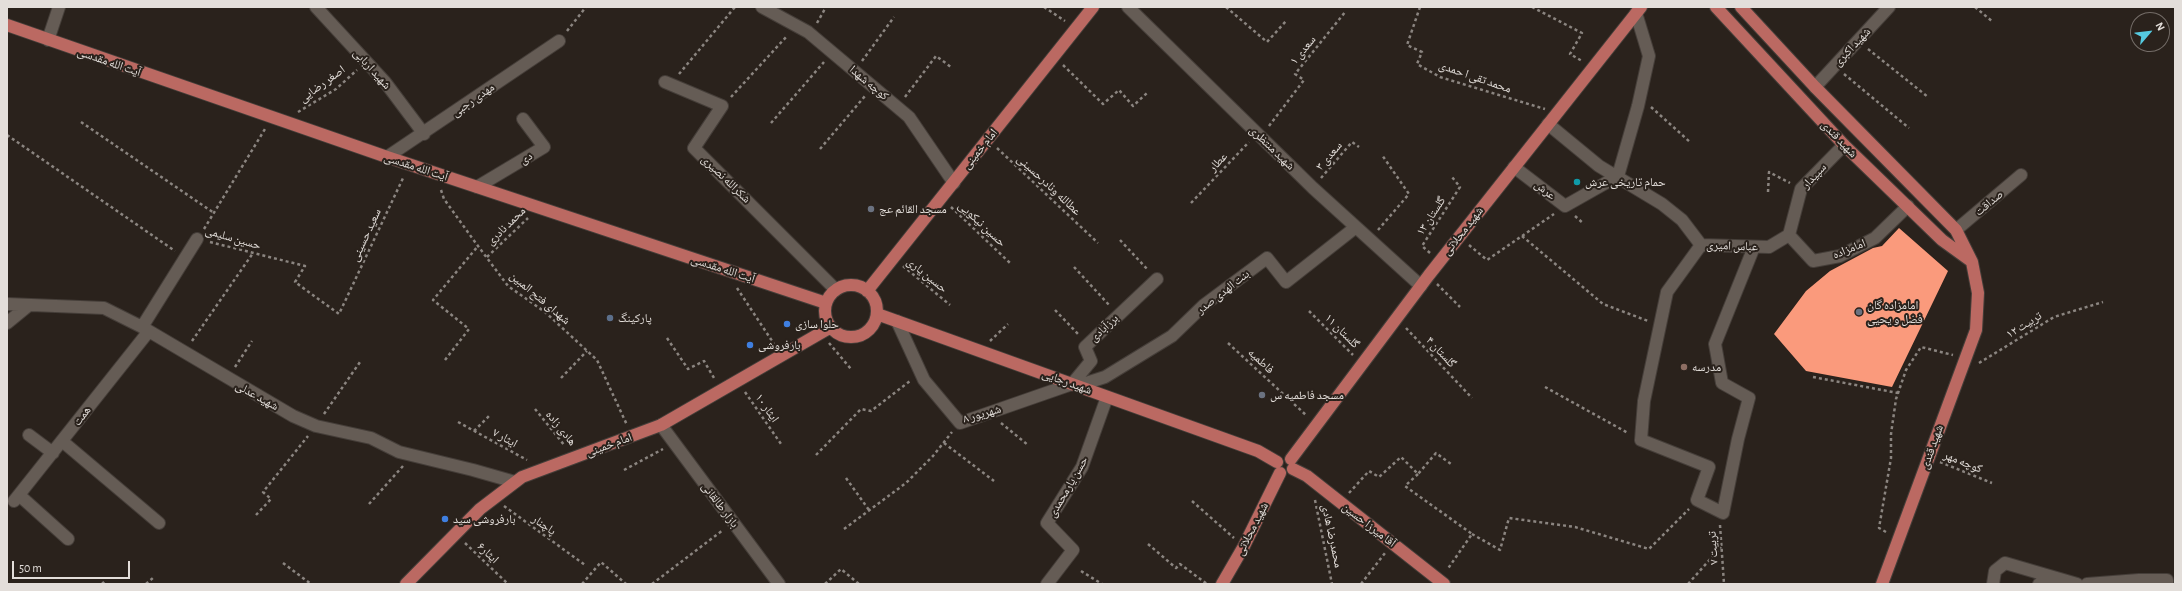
<!DOCTYPE html>
<meta charset="utf-8">
<style>
body{margin:0}
#map{position:relative;width:2182px;height:591px;overflow:hidden;background:#2a221c;font-family:"Alegreya Sans",sans-serif}
canvas{display:block}
.frame{position:absolute;inset:0;border:8px solid #e3deda;pointer-events:none}
.north{position:absolute;left:2130px;top:12px;width:40px;height:40px;box-sizing:border-box;background:#2a221c;border:1px solid #746d68;border-radius:50%;rotate:62deg;font-size:11px;font-weight:700;line-height:16px;text-align:center;color:#e3deda}
.north::after{content:'';display:block;margin:auto;width:14px;height:18px;background:#55cae0;clip-path:polygon(50% 0,100% 100%,50% 72%,0 100%)}
.scale{position:absolute;left:12px;top:561px;width:118px;height:18px;box-sizing:border-box;border:2px solid #e3deda;border-top:0;padding-left:5px;font-size:12px;line-height:14px;white-space:nowrap;color:#e3deda;-webkit-text-stroke:3px #2a221c;paint-order:stroke}
</style>
<div id="map">
<canvas width="2182" height="591"></canvas>
<div class="frame"></div>
<div class="north">N</div>
<div class="scale">50 m</div>
</div>
<script>
const ctx = document.querySelector('canvas').getContext('2d');
ctx.lineJoin = 'round';
function fillPath(path, color) {
  ctx.fillStyle = color;
  ctx.fill(path, 'evenodd');
}
function poly(rows) {
  const path = new Path2D();
  for (const r of rows) {
    if (r.length === 3) {
      path.moveTo(r[0] + r[2], r[1]);
      path.arc(r[0], r[1], r[2], 0, 2 * Math.PI);
      continue;
    }
    path.moveTo(r[0], r[1]);
    for (let i = 2; i < r.length; i += 2) path.lineTo(r[i], r[i + 1]);
  }
  return path;
}
function strokePath(path, color, width, dash) {
  ctx.strokeStyle = color;
  ctx.lineWidth = width;
  ctx.lineCap = dash ? 'butt' : 'round';
  ctx.setLineDash(dash || []);
  ctx.stroke(path);
}
function write(font, color, halo, rows, align = 'center') {
  ctx.font = font + ' "Alegreya Sans","Noto Naskh Arabic",sans-serif';
  ctx.lineWidth = 4;
  ctx.setLineDash([]);
  ctx.textBaseline = 'middle';
  ctx.strokeStyle = halo;
  ctx.fillStyle = color;
  for (const [text, x, y, turn = 0] of rows) {
    ctx.save();
    ctx.translate(x, y);
    ctx.rotate((+turn || 0) * Math.PI / 180);
    ctx.textAlign = isNaN(turn) ? turn : align;
    if (halo) ctx.strokeText(text, 0, 0);
    ctx.fillText(text, 0, 0);
    ctx.restore();
  }
}
fillPath(poly([
 [1899,228,1948,271,1892,387,1806,371,1774,334,1806,291,1830,271,1873,248,1882,246]
]), '#fa9a7c');
const minor = poly([
 [316,7,385,82,424,134],
 [762,7,808,32,909,117,954,183],
 [1128,7,1313,188,1421,286],
 [48,40,59,7],
 [665,82,722,106,694,148,836,290],
 [1815,87,1889,7],
 [1548,124,1599,166,1662,204,1682,220,1701,245,1769,247,1789,235],
 [387,157,559,41],
 [1514,167,1565,206,1618,176,1638,106,1649,56,1636,13],
 [477,187,544,147,523,119],
 [1956,230,2021,175],
 [1789,235,1813,261,1840,256,1875,238,1908,206],
 [1789,235,1801,189,1844,145],
 [1701,245,1667,292,1644,401,1641,440,1709,467,1697,500,1723,513,1738,439,1749,398,1722,383,1715,344,1754,247],
 [7,304,104,308,142,327,293,416,316,426,371,438,399,452,473,470,515,482],
 [897,321,924,380,960,423,1072,384,1091,361,1085,347,1157,279],
 [7,323,29,305],
 [142,327,197,239],
 [1077,386,1105,377,1172,336,1204,305,1267,258,1286,282,1356,227],
 [661,425,779,584],
 [29,435,53,453],
 [62,441,159,523],
 [19,495,68,539],
 [14,501,149,331],
 [1047,584,1073,550,1047,523,1082,467,1107,397],
 [1993,584,1995,571,2005,563,2077,584],
 [2039,584,2052,577],
 [2087,584,2139,580,2167,580,2167,584]
]);
const major = poly([
 [1716,7,1844,145,1942,240,1971,261],
 [1741,7,1815,87,1956,230,1972,262,1978,293,1976,330,1882,584],
 [7,25,387,157,826,303],
 [851,311,26],
 [867,291,1093,7],
 [877,314,1258,451,1277,462],
 [1291,459,1429,275,1641,7],
 [1293,469,1307,476,1444,584],
 [406,584,480,509,522,477,661,425,831,327],
 [1222,584,1244,546,1280,473]
]);
strokePath(minor, '#453e39', 14);
strokePath(major, '#453e39', 14);
strokePath(poly([
 [1044,7,1065,21],
 [1226,7,1267,42,1287,20],
 [1420,7,1407,45,1422,52,1417,64,1440,77,1545,109],
 [1532,7,1582,33,1570,54,1582,61],
 [1975,7,1993,22],
 [817,23,826,7],
 [567,31,586,7],
 [1868,49,1928,97],
 [862,61,894,17],
 [1063,65,1103,104,1119,90,1133,106,1147,93],
 [679,74,735,7],
 [1844,74,1909,128],
 [731,97,787,36],
 [905,97,936,56,951,67],
 [1651,107,1690,142],
 [298,112,336,89,357,70],
 [81,122,214,213],
 [771,123,824,62],
 [1269,126,1304,80,1295,74,1346,11],
 [7,135,175,251],
 [997,148,1098,243],
 [820,149,865,96],
 [1321,178,1352,142,1359,147],
 [441,190,444,199,475,242,508,286,545,312,597,360,627,425],
 [1768,192,1769,172,1790,183],
 [1191,203,1249,142],
 [951,207,1010,263],
 [1575,216,1584,224],
 [204,229,265,129],
 [1378,230,1409,194,1382,155],
 [1522,236,1603,304,1648,321],
 [1120,240,1148,270],
 [210,242,305,266,295,282,339,314,404,176],
 [1469,245,1487,260,1554,214],
 [1430,253,1422,246,1460,187,1452,177],
 [487,257,528,218],
 [903,266,950,305],
 [1074,267,1110,306],
 [1437,284,1460,307],
 [737,288,774,344],
 [1055,310,1079,335],
 [1309,311,1353,355],
 [1406,328,1472,398],
 [667,338,688,369,704,361,714,378],
 [192,341,253,253],
 [990,341,1008,324],
 [829,343,851,369],
 [1228,343,1307,416],
 [445,360,469,329,433,300,478,246],
 [1979,363,2054,317,2103,302],
 [235,367,252,341],
 [1813,377,1898,393],
 [561,378,587,351],
 [1545,387,1628,433],
 [745,392,781,444],
 [535,409,565,446],
 [324,414,360,362],
 [458,422,527,460],
 [1001,423,1028,445],
 [474,431,490,415],
 [944,443,994,481],
 [816,455,861,409,871,411,910,381],
 [1940,462,1992,483],
 [624,470,663,449],
 [1418,474,1405,486,1472,534,1447,570],
 [846,478,869,510],
 [1349,493,1369,471,1379,477,1401,457,1418,474,1436,453,1451,464],
 [1315,500,1332,584],
 [1192,501,1234,538],
 [369,504,403,466],
 [504,506,585,565],
 [256,515,271,499,263,492,308,436],
 [1720,525,1724,584],
 [844,529,906,483,933,456,952,432],
 [1886,532,1879,528,1891,458,1891,434,1896,399,1906,370,1921,347,1953,355],
 [1472,534,1500,550,1509,518,1575,527,1649,549,1689,509],
 [465,543,508,584],
 [1148,544,1176,568,1180,564,1207,584],
 [283,563,311,584],
 [1081,571,1102,584],
 [102,584,106,580],
 [146,584,154,577],
 [582,584,601,562,626,584],
 [652,584,723,530],
 [825,584,841,569,859,584],
 [1361,584,1385,553],
 [1688,584,1721,547]
]), '#8b8580', 2.5, [3, 3]);
strokePath(minor, '#655c55', 12);
strokePath(major, '#bb6962', 12);
for (const [x, y, r, color] of [
 [1577,182,4,"#0f9aa8"],
 [871,209,4,"#6b7280"],
 [1859,312,4,"#6b7280"],
 [610,318,4,"#5c6f8a"],
 [787,324,4,"#3f7fe0"],
 [750,345,4,"#3f7fe0"],
 [1684,367,4,"#8d6e63"],
 [1262,395,4,"#6b7280"],
 [445,519,4,"#3f7fe0"]
]) {
  const dot = new Path2D();
  dot.arc(x, y, r, 0, 2 * Math.PI);
  ctx.fillStyle = color;
  ctx.fill(dot);
  strokePath(dot, '#2a221c', 1.5);
}
write('12px', '#e3deda', '#2a221c', [
 ["شهید اکبری",1852,47,-47],
 ["سعدی ۱",1303,50,-51],
 ["آیت الله مقدسی",109,62,19],
 ["شهید اربابی",372,69,48],
 ["محمد تقی ا حمدی",1475,77,19],
 ["کوچه شهدا",869,83,40],
 ["اصغر رضایی",322,84,-36],
 ["مهدی رجبی",473,100,-35],
 ["شهید قندی",1839,139,46],
 ["شهید منتظری",1272,148,44],
 ["امام خمینی",980,149,-51],
 ["سعدی ۳",1329,156,-50],
 ["دی",526,158,-31],
 ["عطار",1218,162,-46],
 ["آیت الله مقدسی",416,167,18],
 ["سپیدار",1814,176,-47],
 ["شکرالله نصیری",726,179,44],
 ["عطالله ونادرحسینی",1049,185,43],
 ["عرش",1545,190,38],
 ["صداقت",1989,203,-40],
 ["گلستان ۱۳",1431,216,-57],
 ["حسین نیکویی",982,224,43],
 ["محمد نادری",506,226,-44],
 ["شهید محلاتی",1463,231,-52],
 ["سعید حسینی",366,235,-65],
 ["حسین سلیمی",233,238,16],
 ["عباس امیری",1732,246,2],
 ["امامزاده",1849,249,-22],
 ["آیت الله مقدسی",723,269,18],
 ["حسین یاری",927,275,39],
 ["بنت الهدی صدر",1223,292,-38],
 ["شهدای فتح المبین",540,298,40],
 ["تربیت ۱۲",2024,325,-32],
 ["برزآبادی",1104,328,-43],
 ["گلستان ۱۱",1342,331,45],
 ["گلستان ۴",1441,352,47],
 ["فاطمیه",1261,361,43],
 ["شهید رجایی",1067,382,20],
 ["شهید عدلی",257,396,29],
 ["ایثار ۱۰",767,408,55],
 ["۸ شهریور",982,414,-16],
 ["همت",82,416,-52],
 ["هادی زاده",561,428,51],
 ["ایثار ۷",505,438,29],
 ["امام خمینی",609,445,-20],
 ["شهید قندی",1932,447,-70],
 ["کوچه مهر",1963,462,22],
 ["حسن یارمحمدی",1068,487,-60],
 ["بازار طالقانی",720,505,53],
 ["پاچنار",544,525,35],
 ["آقا میرزا حسین",1369,525,38],
 ["شهید محلاتی",1252,529,-63],
 ["محمدرضا هادی",1332,536,78],
 ["تربیت ۷",1713,548,-94],
 ["ایثار۶",488,553,43]
]);
write('12px', '#e3deda', '#2a221c', [
 ["حمام تاریخی عرش",1585,182],
 ["مسجد القائم عج",879,209],
 ["امامزاده گان",1867,305],
 ["فضل و یحیی",1867,319],
 ["پارکینگ",618,318],
 ["حلوا سازی",795,324],
 ["بارفروشی",758,345],
 ["مدرسه",1692,367],
 ["مسجد فاطمیه س",1270,395],
 ["بارفروشی سید",453,519]
], 'left');
</script>
